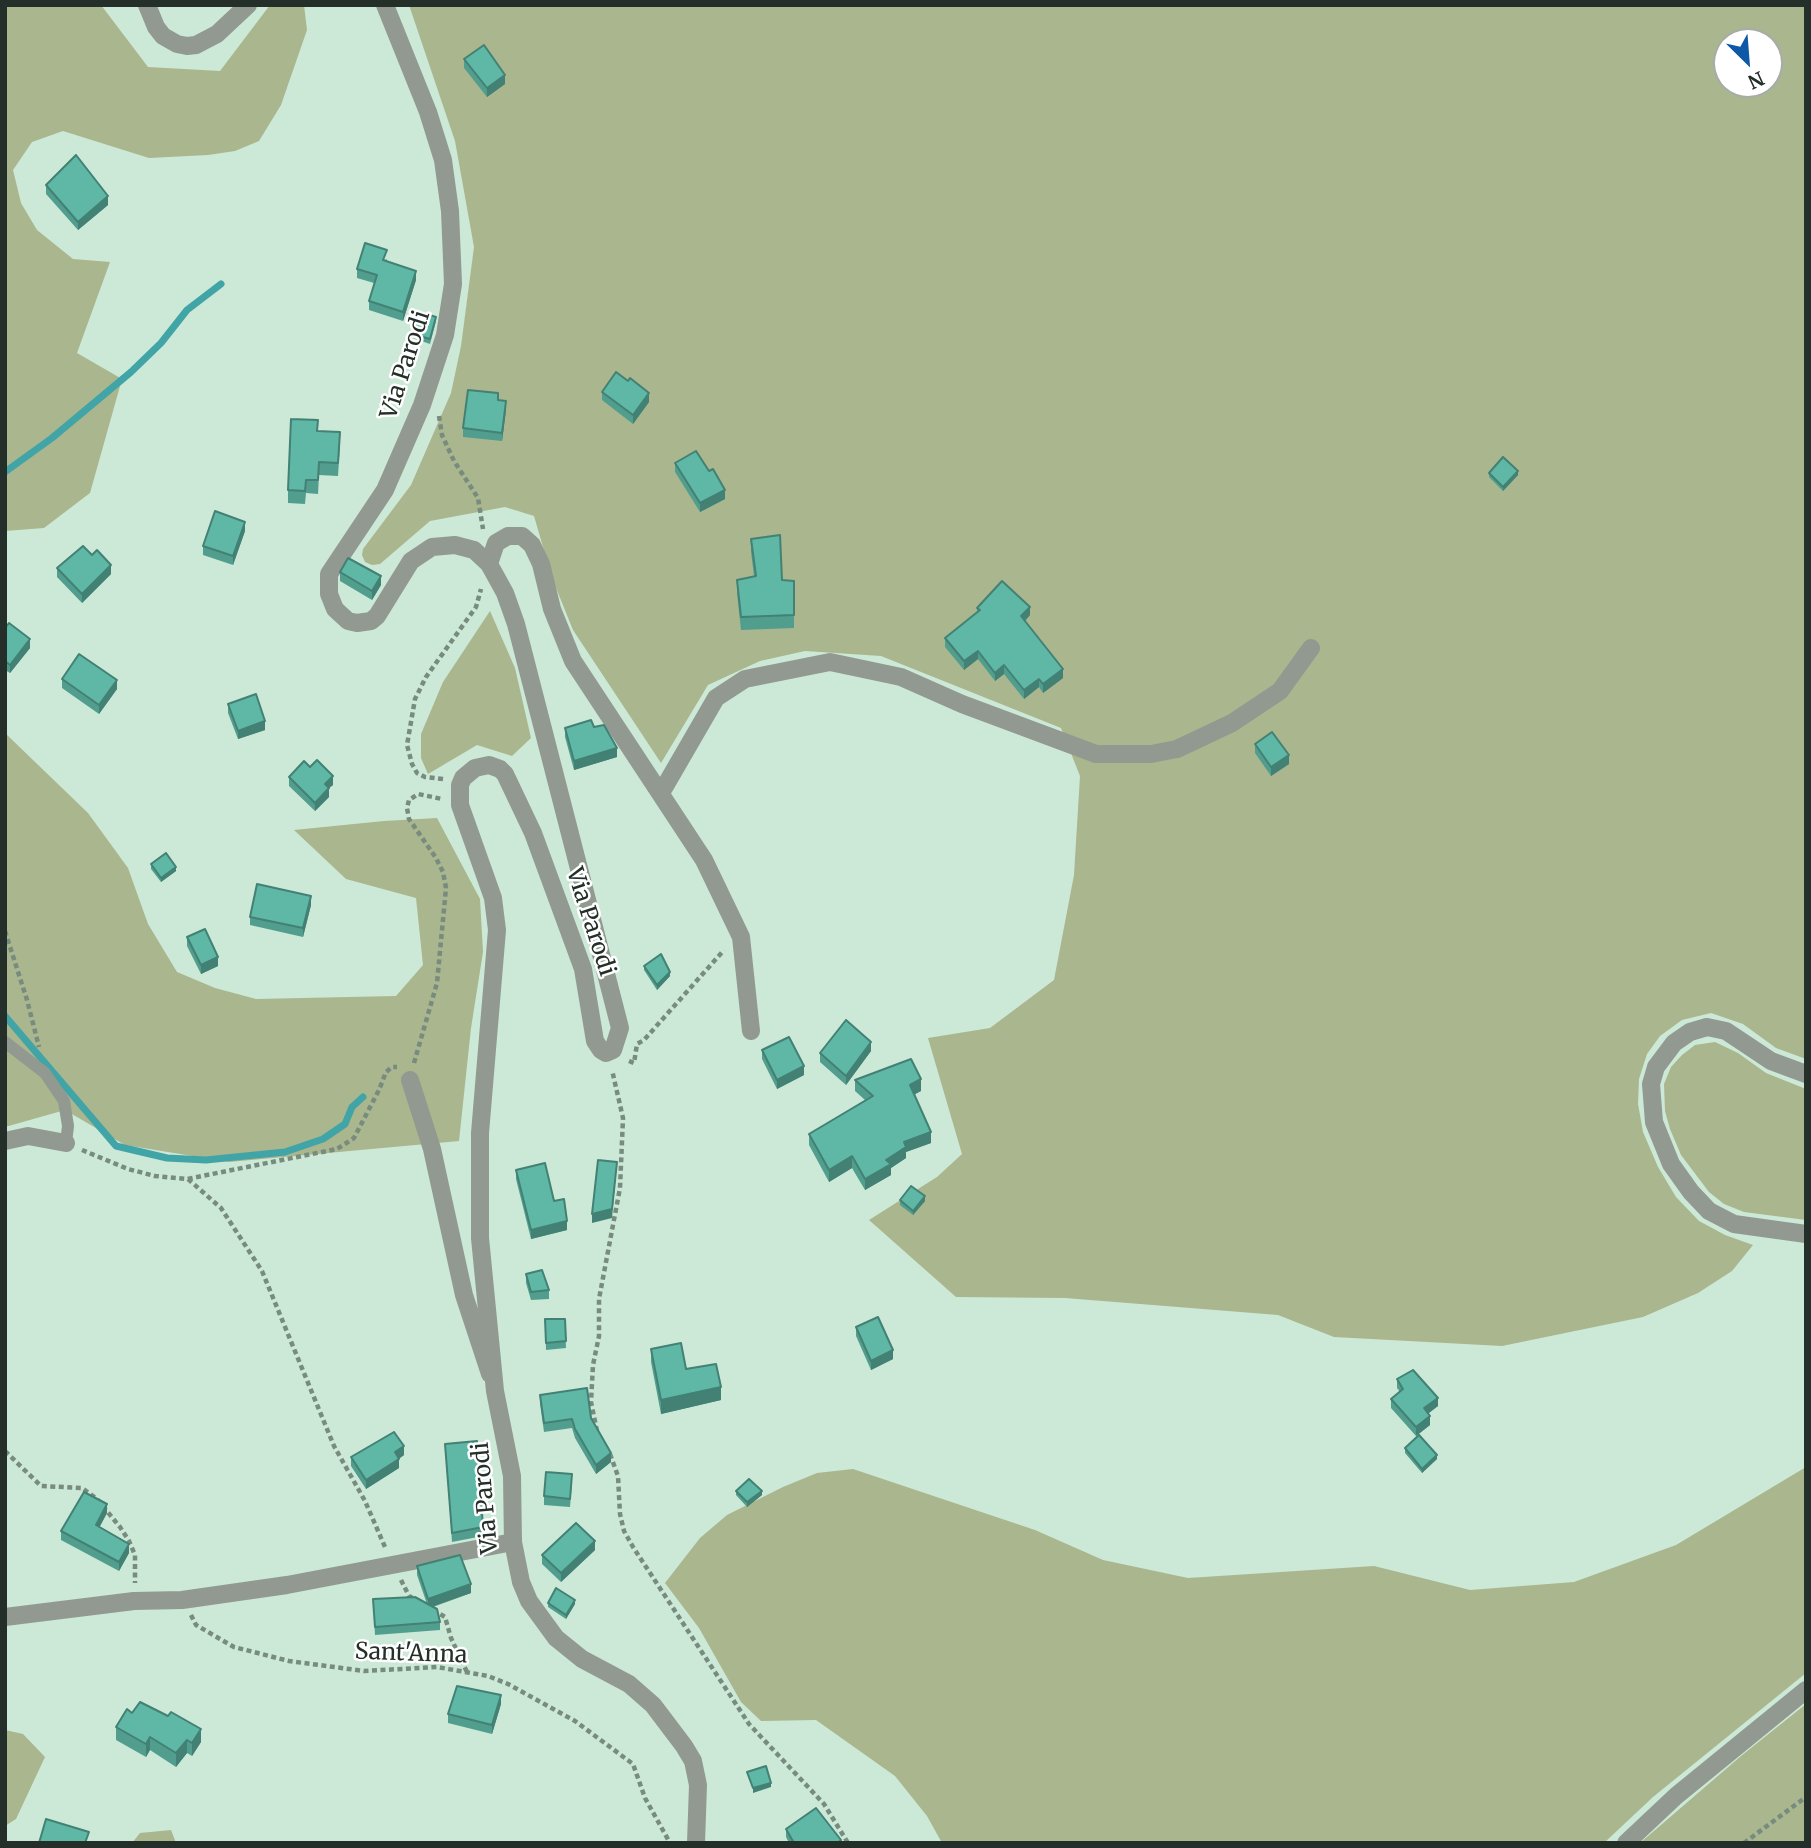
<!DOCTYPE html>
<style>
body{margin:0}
#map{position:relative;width:1811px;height:1848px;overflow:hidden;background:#cce8d7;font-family:Merriweather,serif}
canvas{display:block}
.frame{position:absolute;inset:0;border:7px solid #242f29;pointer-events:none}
.north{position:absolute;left:1713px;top:28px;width:70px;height:70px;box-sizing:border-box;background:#fff;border:2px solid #a7aca9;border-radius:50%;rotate:155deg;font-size:19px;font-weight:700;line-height:28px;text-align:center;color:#242f29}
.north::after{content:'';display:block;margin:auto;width:24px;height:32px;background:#0d59a8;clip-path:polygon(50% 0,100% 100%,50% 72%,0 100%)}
</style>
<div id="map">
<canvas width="1811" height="1848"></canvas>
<div class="frame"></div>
<div class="north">N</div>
</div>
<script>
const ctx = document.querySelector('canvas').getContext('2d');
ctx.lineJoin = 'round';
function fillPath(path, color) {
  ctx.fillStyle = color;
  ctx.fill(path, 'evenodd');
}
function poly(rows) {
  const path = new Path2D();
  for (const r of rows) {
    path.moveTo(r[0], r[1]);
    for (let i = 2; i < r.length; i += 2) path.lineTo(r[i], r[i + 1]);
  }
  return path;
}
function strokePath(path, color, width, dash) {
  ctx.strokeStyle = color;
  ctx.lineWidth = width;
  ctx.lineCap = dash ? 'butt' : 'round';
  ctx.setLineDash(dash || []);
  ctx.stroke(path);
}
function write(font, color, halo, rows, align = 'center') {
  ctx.font = font + ' Merriweather,serif';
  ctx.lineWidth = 5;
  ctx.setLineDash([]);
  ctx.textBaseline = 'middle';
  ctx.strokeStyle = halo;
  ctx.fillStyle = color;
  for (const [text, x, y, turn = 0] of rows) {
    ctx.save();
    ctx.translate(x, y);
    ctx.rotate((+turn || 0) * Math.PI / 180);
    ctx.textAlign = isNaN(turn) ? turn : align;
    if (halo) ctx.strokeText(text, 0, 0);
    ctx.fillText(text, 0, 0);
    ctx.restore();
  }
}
fillPath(poly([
 [5,5,101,5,148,67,220,71,270,5,304,5,307,30,281,105,259,141,235,151,208,155,149,158,63,131,32,142,13,170,21,203,37,230,73,259,110,262,77,353,122,379,90,493,44,528,5,531],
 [409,5,1806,5,1806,1059,1776,1048,1743,1024,1711,1013,1682,1020,1660,1036,1647,1054,1639,1079,1638,1104,1643,1132,1658,1167,1676,1197,1699,1221,1725,1235,1753,1245,1732,1271,1698,1293,1643,1317,1502,1346,1334,1337,1278,1315,1065,1298,956,1297,869,1220,937,1177,962,1154,928,1038,990,1028,1054,980,1074,875,1080,776,1061,728,881,656,805,651,760,661,708,685,661,763,573,630,552,578,534,516,505,507,430,521,380,564,372,565,365,562,362,555,363,549,411,485,451,393,461,346,474,247,455,141],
 [1727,42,1769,42,1769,84,1727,84],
 [490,611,515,668,531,738,512,756,477,745,428,774,421,758,421,734,443,682],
 [5,733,88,813,128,868,148,924,177,972,215,988,256,999,396,996,423,965,416,898,346,879,294,830,384,821,437,818,480,899,483,952,471,1028,459,1141,229,1162,125,1145,65,1110,5,1127],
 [1715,1042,1738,1053,1766,1073,1806,1089,1806,1220,1744,1212,1724,1204,1709,1192,1681,1155,1670,1129,1665,1111,1664,1084,1671,1067,1682,1055,1695,1045],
 [1806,1467,1806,1673,1653,1797,1604,1843,942,1843,927,1816,895,1776,816,1720,761,1721,741,1702,699,1628,665,1583,700,1538,727,1515,783,1487,817,1473,853,1469,1035,1530,1103,1560,1188,1578,1374,1566,1470,1590,1574,1582,1676,1545],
 [1806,1704,1806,1843,1640,1843,1741,1756],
 [5,1730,23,1734,45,1757,16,1819,5,1826],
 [171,1830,176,1843,132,1843,140,1833]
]), '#aab68d');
strokePath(poly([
 [5,472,52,438,131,372,161,343,187,310,221,284],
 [5,1016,116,1146,167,1158,206,1160,285,1152,323,1139,345,1124,352,1107,363,1097]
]), '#41a4a7', 7);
strokePath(poly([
 [439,416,442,435,454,461,478,498,483,529],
 [443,779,425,777,417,773,412,764,407,745,415,699,426,677,476,607,481,589],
 [5,931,27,1000,39,1047],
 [629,1061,634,1063,637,1044,644,1040,724,950],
 [414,1063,437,983,446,888,443,872,436,858,409,819,407,808,409,800,418,794,442,799],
 [82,1150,128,1169,155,1176,187,1179,337,1149,354,1138,379,1090,386,1072,392,1067,397,1067],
 [188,1179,221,1208,262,1271,334,1446,365,1501,385,1547],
 [597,1431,591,1402,593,1365,599,1336,599,1299,620,1188,623,1118,612,1070],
 [5,1451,41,1486,82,1488,97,1499,120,1527,129,1541,135,1555,135,1583],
 [610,1454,618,1476,620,1514,624,1531,633,1547,749,1724,824,1804,848,1843],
 [401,1580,409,1596,416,1600],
 [433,1610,445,1617,451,1638,467,1672],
 [191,1615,196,1625,234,1647,289,1661,364,1671,437,1667,488,1676,508,1684,575,1721,633,1764,645,1798,670,1843],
 [1744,1843,1806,1797]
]), '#778b7f', 4.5, [5, 3.5]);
strokePath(poly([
 [5,1042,45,1073,64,1101,68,1126,66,1143]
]), '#919990', 12);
strokePath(poly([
 [489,564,496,543,508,536,522,536,532,545,541,564,552,609,573,661,704,860,741,937,751,1031],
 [661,793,716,698,745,679,830,662,901,677,962,704,1096,754,1151,754,1177,749,1232,723,1280,691,1311,648],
 [410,1080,432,1149,464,1295,490,1374],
 [5,1141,28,1136,66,1143],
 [5,1617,134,1601,182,1600,287,1585,513,1542]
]), '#919990', 18);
strokePath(poly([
 [147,5,156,27,163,36,177,44,187,46,196,45,217,34,248,5],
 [385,5,428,112,443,160,450,211,453,284,445,335,422,405,385,490,329,574,329,594,335,609,348,621,357,623,371,621,377,616,411,561,432,547,455,545,474,550,489,564,505,593,516,624,620,1028,613,1050,606,1053,601,1050,595,1041,583,969,533,833,505,774,500,769,489,765,475,768,463,778,460,785,460,805,493,898,497,930,480,1133,480,1238,495,1391,512,1476,513,1542,521,1582,529,1601,556,1638,582,1659,629,1684,653,1705,684,1746,693,1761,698,1785,696,1843],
 [1806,1074,1771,1061,1726,1031,1707,1027,1690,1032,1674,1043,1656,1067,1651,1084,1654,1122,1671,1164,1691,1192,1709,1211,1734,1224,1806,1234],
 [1626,1843,1676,1796,1806,1690]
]), '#919990', 18);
fillPath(poly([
 [464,59,505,84,487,97,464,68],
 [46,185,108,205,78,230,46,194],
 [387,259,386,261,416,280,403,321,369,310,369,301,374,283,357,278,357,269],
 [436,321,430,344,413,338,413,334],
 [628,381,649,402,633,424,602,400,602,392],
 [498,400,506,410,502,441,463,437,463,428],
 [318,431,340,445,338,476,319,475,318,494,306,493,305,504,288,503,288,490],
 [675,463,725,499,700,512,675,472],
 [1489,473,1518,475,1503,491,1489,477],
 [245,531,233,565,203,555,203,546],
 [751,539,782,580,794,581,794,628,741,630,737,593,737,580,754,576,751,552],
 [92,555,111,574,82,603,57,577,57,568],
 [340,572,381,585,372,600,340,581],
 [977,608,1030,615,1025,621,1063,678,1043,693,1039,687,1024,699,1004,674,995,681,978,659,964,670,945,647,945,638,977,612],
 [5,628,30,648,10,673,5,670],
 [62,679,117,689,99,714,62,688],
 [228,704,265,730,238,739,228,713],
 [594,727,617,757,574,770,565,737,565,728],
 [1255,744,1289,764,1271,776,1255,753],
 [310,767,333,785,329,788,329,797,315,811,289,786,289,777],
 [151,864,176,871,161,882,151,869],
 [311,905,303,937,250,925,250,917],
 [187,937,218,966,201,974,187,946],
 [644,966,670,976,657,990,644,970],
 [762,1050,804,1075,777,1089,762,1059],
 [871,1051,846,1085,820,1062,820,1053],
 [855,1080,921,1091,914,1094,931,1143,906,1152,906,1158,891,1168,891,1175,865,1190,852,1168,829,1182,809,1145,809,1134,865,1100,855,1091],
 [516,1170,554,1201,567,1230,531,1239,516,1179],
 [900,1200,925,1201,913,1215,900,1205],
 [526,1274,549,1290,549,1299,531,1300,526,1283],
 [545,1319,565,1319,566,1348,546,1350],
 [856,1327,893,1359,871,1370,856,1336],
 [651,1349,686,1369,721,1400,661,1414,651,1362],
 [1397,1379,1438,1406,1428,1413,1430,1425,1416,1436,1391,1408,1391,1399,1400,1392,1397,1388],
 [540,1395,591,1418,611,1462,596,1474,575,1438,572,1428,544,1432,540,1403],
 [445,1444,483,1527,483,1536,452,1542],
 [1405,1448,1437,1459,1422,1473,1405,1453],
 [404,1455,399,1459,399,1468,366,1489,351,1466,351,1457],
 [572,1483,570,1507,544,1505,544,1496],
 [736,1491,762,1495,747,1507,736,1495],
 [107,1513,99,1527,129,1553,119,1571,61,1540,61,1531],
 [595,1550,561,1582,542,1564,542,1555],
 [417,1566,471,1593,433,1607,440,1622,440,1630,375,1635,373,1599,427,1604,417,1575],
 [548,1603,575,1604,566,1619,548,1607],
 [501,1704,492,1734,448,1723,448,1714],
 [132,1713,201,1742,192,1756,187,1753,176,1767,150,1750,146,1757,116,1740,116,1727],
 [786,1829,841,1843,789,1843,786,1837]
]), '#529e8e');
fillPath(poly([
 [505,75,505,84,487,97,487,88],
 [108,196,108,205,78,230,78,222],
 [416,271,416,280,403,321,403,312],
 [649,393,649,402,633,424,633,415],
 [506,401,506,410,502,441,502,433],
 [1518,471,1518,475,1503,491,1503,487],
 [725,490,725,499,700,512,700,503],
 [245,522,245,531,233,565,233,556],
 [111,565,111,574,82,603,82,594],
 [381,576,381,585,372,600,372,591],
 [1030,607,1030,615,1021,625,1021,616],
 [30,639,30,648,10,673,10,665],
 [978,651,978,659,964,670,964,661],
 [1004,665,1004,674,995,681,995,673],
 [1063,669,1063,678,1043,693,1043,684],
 [1039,679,1039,687,1024,699,1024,690],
 [117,680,117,689,99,714,99,705],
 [265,721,265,730,238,739,238,731],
 [617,748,617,757,574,770,574,761],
 [1289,755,1289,764,1271,776,1271,767],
 [333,776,333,785,329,788,329,797,315,811,315,803,325,784],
 [176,867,176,871,161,882,161,878],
 [311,896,311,905,303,937,303,928],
 [218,957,218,966,201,974,201,965],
 [670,972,670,976,657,990,657,985],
 [871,1042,871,1051,846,1085,846,1076],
 [804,1066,804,1075,777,1089,777,1080],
 [921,1079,921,1091,910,1097,910,1085],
 [931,1132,931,1143,906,1152,906,1158,891,1168,891,1175,865,1190,865,1179,904,1142],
 [852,1156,852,1168,829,1182,829,1170],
 [617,1162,612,1218,592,1223,592,1214],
 [925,1196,925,1201,913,1215,913,1211],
 [567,1221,567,1230,531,1239,531,1230],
 [893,1350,893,1359,871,1370,871,1361],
 [721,1387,721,1400,661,1414,661,1400],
 [1438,1398,1438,1406,1424,1417,1424,1408],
 [1430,1416,1430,1425,1416,1436,1416,1427],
 [404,1446,404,1455,395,1461,395,1452],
 [611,1453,611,1462,596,1474,596,1465],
 [1437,1455,1437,1459,1422,1473,1422,1469],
 [399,1459,399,1468,366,1489,366,1480],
 [762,1491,762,1495,747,1507,747,1502],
 [107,1504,107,1513,96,1534,96,1525],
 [595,1541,595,1550,561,1582,561,1573],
 [129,1544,129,1553,119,1571,119,1562],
 [471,1584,471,1593,428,1608,428,1599],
 [575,1600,575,1604,566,1619,566,1615],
 [501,1695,501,1704,492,1734,492,1725],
 [201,1729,201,1742,192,1756,192,1743],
 [150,1737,150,1750,146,1757,146,1744],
 [187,1740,187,1753,176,1767,176,1753],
 [771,1783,771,1787,753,1793,753,1788]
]), '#428174');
const building = poly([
 [484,45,505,75,487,88,464,59,484,45],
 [76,155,108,196,78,222,46,185,76,155],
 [365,243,387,250,383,260,416,271,403,312,369,301,377,275,357,269,365,243],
 [420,312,436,317,430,339,413,334,420,312],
 [616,372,628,381,630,378,649,393,633,415,602,392,616,372],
 [468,390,498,393,498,400,506,401,502,433,463,428,468,390],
 [291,419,318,420,317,431,340,432,338,463,319,462,318,480,306,480,305,491,288,490,291,419],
 [696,451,709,471,713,469,725,490,700,503,675,463,696,451],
 [1503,457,1518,471,1503,487,1489,473,1503,457],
 [215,511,245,522,233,556,203,546,215,511],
 [780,535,782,580,794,581,794,615,741,617,737,580,756,576,751,539,780,535],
 [83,546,92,555,97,550,111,565,82,594,57,568,83,546],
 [348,558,381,576,372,591,340,572,348,558],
 [1002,581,1030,607,1021,616,1063,669,1043,684,1039,679,1024,690,1004,665,995,673,978,651,964,661,945,638,980,610,977,608,1002,581],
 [9,623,30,639,10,665,5,661,5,628,9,623],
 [79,654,117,680,99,705,62,679,79,654],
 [256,694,265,721,238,731,228,704,256,694],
 [591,720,594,727,604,725,617,748,574,761,565,728,591,720],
 [1272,732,1289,755,1271,767,1255,744,1272,732],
 [317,760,333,776,325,784,329,788,315,803,289,777,304,761,310,767,317,760],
 [166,853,176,867,161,878,151,864,166,853],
 [257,884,311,896,303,928,250,917,257,884],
 [205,929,218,957,201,965,187,937,205,929],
 [661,954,670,972,657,985,644,966,661,954],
 [846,1020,871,1042,846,1076,820,1053,846,1020],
 [789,1037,804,1066,777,1080,762,1050,789,1037],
 [911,1059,921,1079,910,1085,931,1132,904,1142,906,1147,886,1160,891,1164,865,1179,852,1156,829,1170,809,1134,873,1096,855,1080,911,1059],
 [598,1160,617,1162,612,1209,592,1214,598,1160],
 [545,1163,554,1201,564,1199,567,1221,531,1230,516,1170,545,1163],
 [911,1186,925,1196,913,1211,900,1200,911,1186],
 [542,1270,549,1290,531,1292,526,1274,542,1270],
 [878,1317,893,1350,871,1361,856,1327,878,1317],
 [545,1319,565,1319,566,1341,546,1343,545,1319],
 [681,1343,686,1369,716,1364,721,1387,661,1400,651,1349,681,1343],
 [1413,1370,1438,1398,1424,1408,1430,1416,1416,1427,1391,1399,1403,1389,1397,1379,1413,1370],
 [587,1388,591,1418,611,1453,596,1465,575,1429,572,1419,544,1423,540,1395,587,1388],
 [394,1432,404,1446,395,1452,399,1459,366,1480,351,1457,394,1432],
 [1419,1435,1437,1455,1422,1469,1405,1448,1419,1435],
 [477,1441,483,1527,452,1533,445,1444,477,1441],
 [546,1472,572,1474,570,1499,544,1496,546,1472],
 [749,1479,762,1491,747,1502,736,1491,749,1479],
 [84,1492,107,1504,96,1525,129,1544,119,1562,61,1531,84,1492],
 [576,1523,595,1541,561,1573,542,1555,576,1523],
 [460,1555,471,1584,428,1599,417,1566,460,1555],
 [556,1588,575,1600,566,1615,548,1603,556,1588],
 [415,1597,437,1609,440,1622,375,1627,373,1599,415,1597],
 [457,1686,501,1695,492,1725,448,1714,457,1686],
 [140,1702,168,1716,171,1712,201,1729,192,1743,187,1740,176,1753,150,1737,146,1744,116,1727,127,1709,132,1713,140,1702],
 [766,1766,771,1783,753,1788,747,1772,766,1766],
 [816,1808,841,1840,838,1843,794,1843,786,1829,816,1808],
 [46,1819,89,1832,85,1843,39,1843,46,1819]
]);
fillPath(building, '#5fb8a5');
strokePath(building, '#428174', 2);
write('23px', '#242f29', '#fff', [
 ["Via Parodi",406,365,-72],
 ["Via Parodi",590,922,72],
 ["Via Parodi",486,1498,-95],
 ["Sant'Anna",411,1654,2]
]);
</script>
